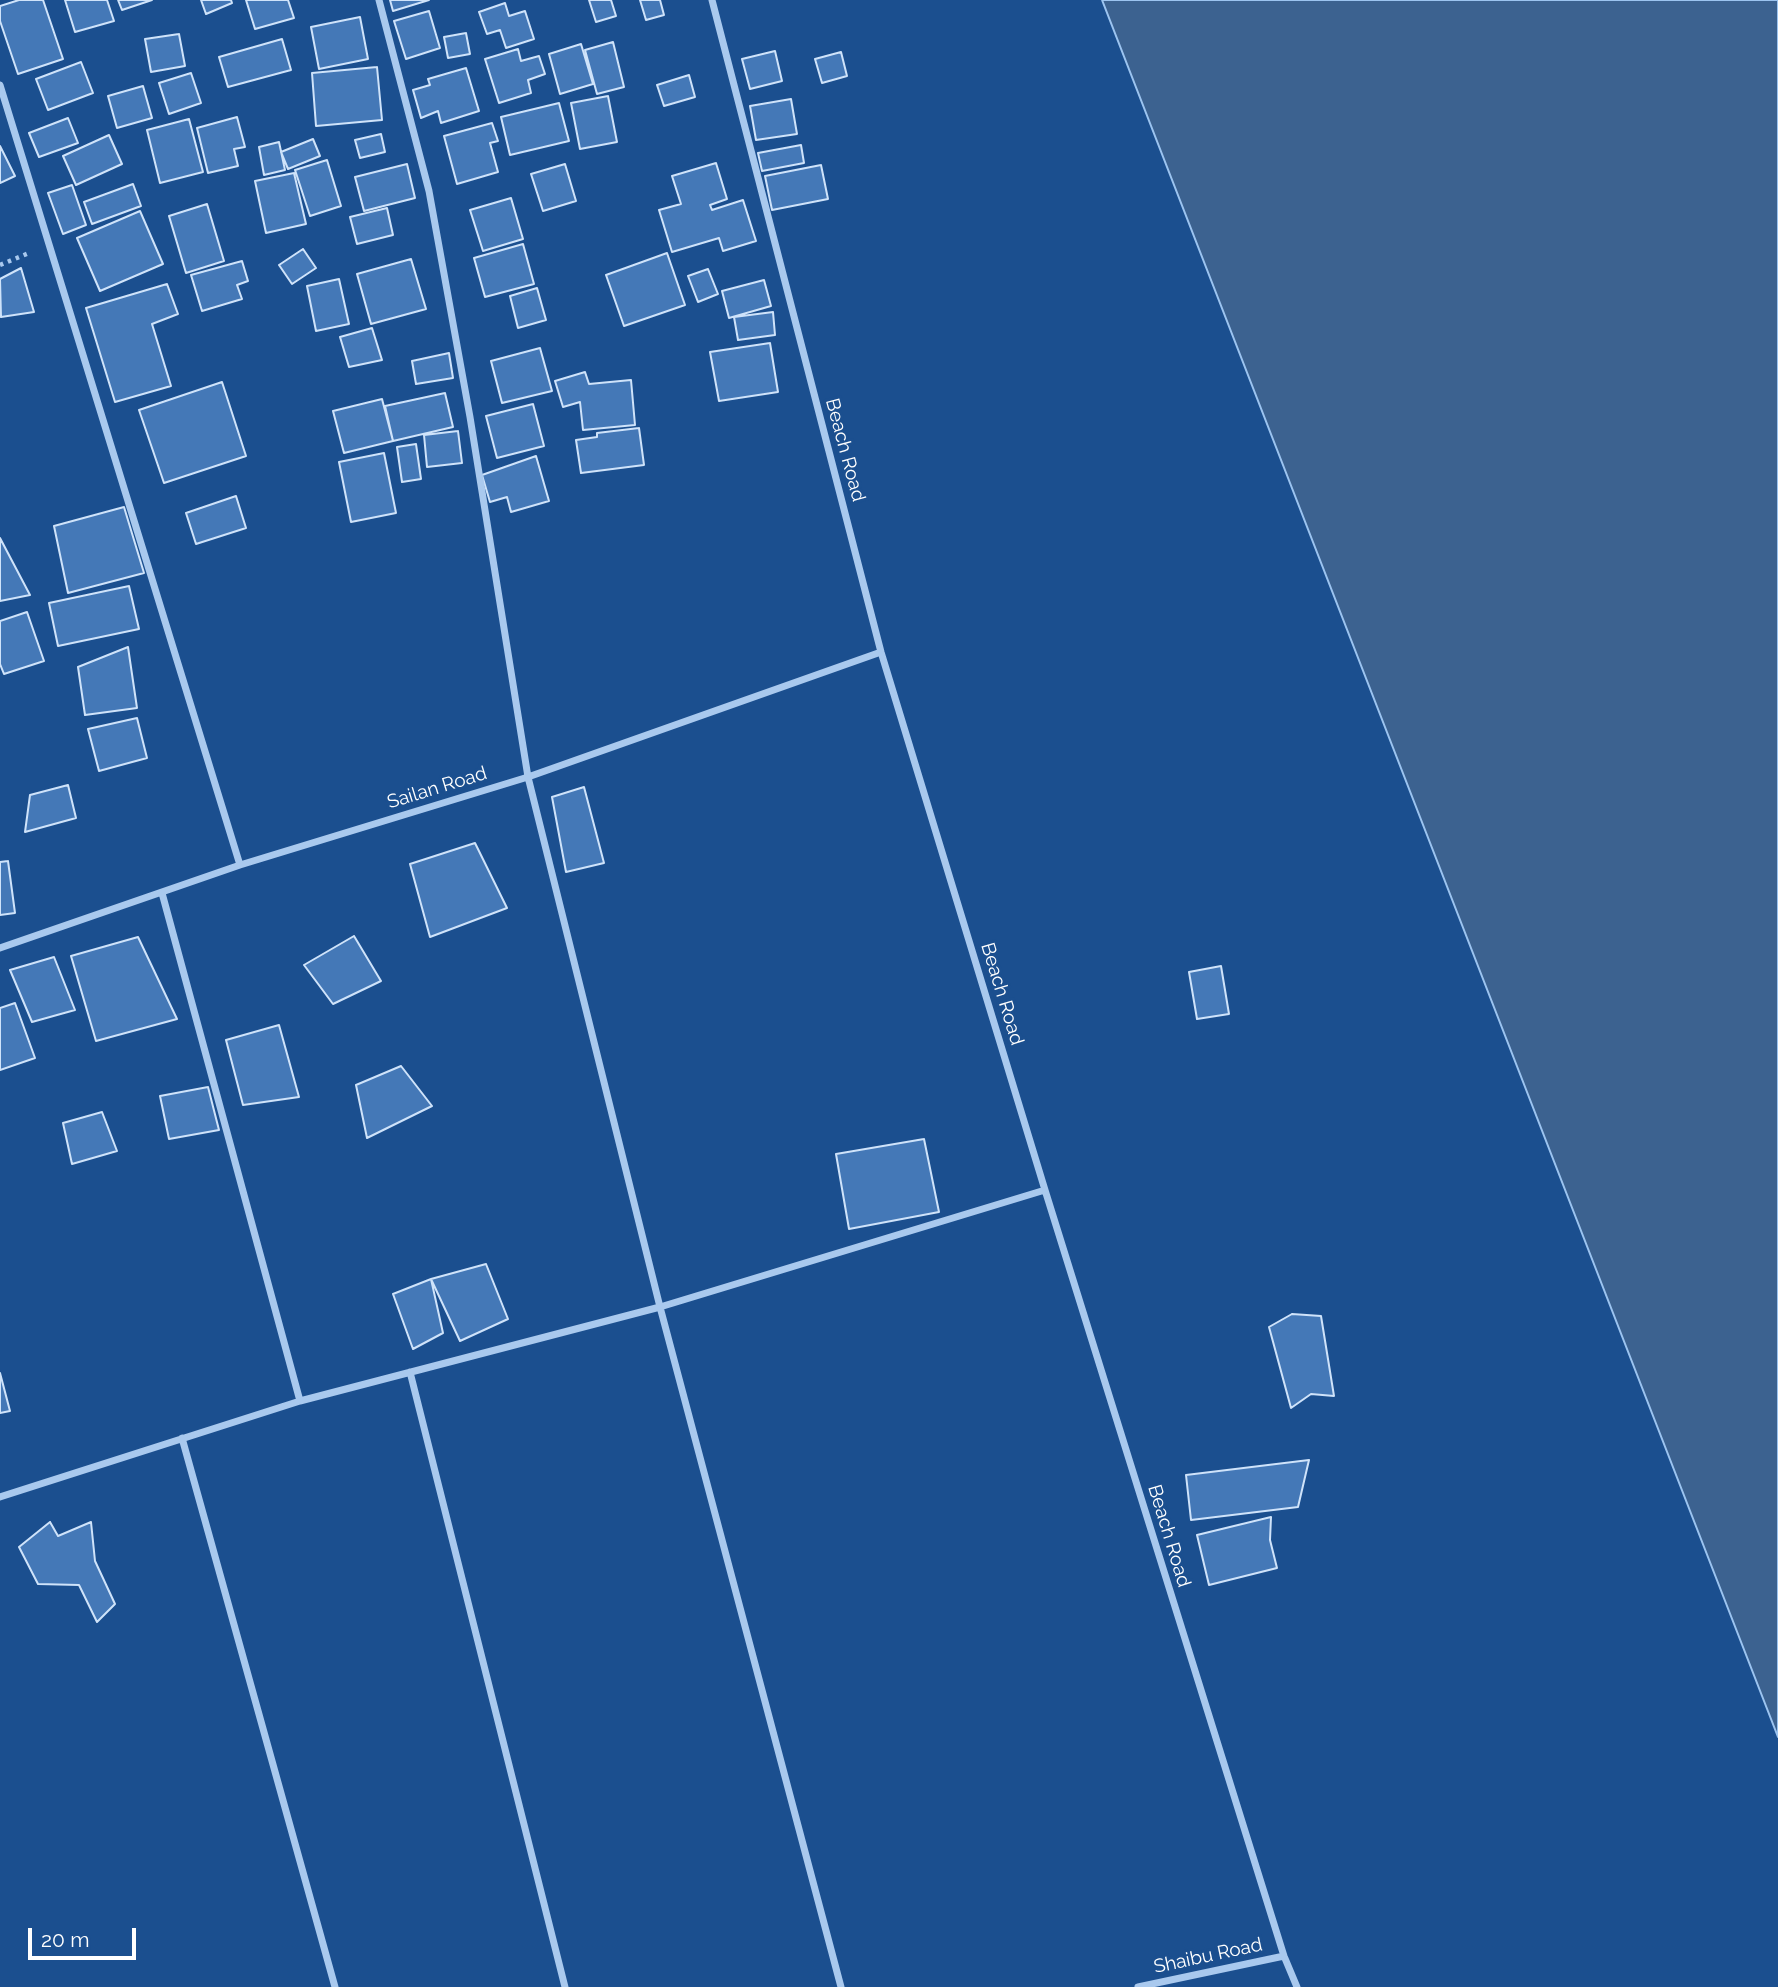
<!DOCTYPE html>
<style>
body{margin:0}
#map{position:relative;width:1778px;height:1987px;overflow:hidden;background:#1b4f8f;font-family:Raleway,sans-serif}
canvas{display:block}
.scale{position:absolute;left:28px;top:1928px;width:108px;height:32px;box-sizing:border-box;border:4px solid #fff;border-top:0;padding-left:9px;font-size:21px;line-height:24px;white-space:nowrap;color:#fff;-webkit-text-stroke:5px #1b4f8f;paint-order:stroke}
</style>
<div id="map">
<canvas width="1778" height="1987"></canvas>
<div class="scale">20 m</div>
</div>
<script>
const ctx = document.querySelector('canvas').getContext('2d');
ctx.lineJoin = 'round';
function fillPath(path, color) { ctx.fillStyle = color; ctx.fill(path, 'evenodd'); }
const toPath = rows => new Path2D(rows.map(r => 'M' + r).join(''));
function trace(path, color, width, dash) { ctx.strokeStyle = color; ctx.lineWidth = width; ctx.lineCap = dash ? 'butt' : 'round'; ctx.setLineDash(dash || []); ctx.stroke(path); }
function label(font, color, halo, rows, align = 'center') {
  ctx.font = font + ' Raleway,sans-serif'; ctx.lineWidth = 6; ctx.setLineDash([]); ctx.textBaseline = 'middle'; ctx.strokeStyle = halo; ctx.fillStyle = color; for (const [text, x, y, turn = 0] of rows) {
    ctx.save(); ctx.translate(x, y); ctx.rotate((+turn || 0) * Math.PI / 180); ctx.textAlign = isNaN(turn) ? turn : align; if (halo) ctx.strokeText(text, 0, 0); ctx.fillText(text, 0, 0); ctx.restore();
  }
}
const water = toPath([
 [1102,0,1778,0,1778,1737,1102,0]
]);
fillPath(water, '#3c6290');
trace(water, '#9cc4f0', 2);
const building = toPath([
 [19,0,43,0,63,59,18,74,0,21,0,6,19,0],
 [65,0,107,0,114,21,75,32,65,0],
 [118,0,152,0,122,10,118,0],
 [201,0,231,0,232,3,206,14,201,0],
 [246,0,288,0,294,18,255,29,246,0],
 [390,0,429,0,393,11,390,0],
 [589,0,611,0,616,16,596,22,589,0],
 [640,0,660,0,664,15,646,20,640,0],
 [505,3,509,16,525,11,534,39,506,48,500,30,487,34,479,12,505,3],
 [429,11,440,48,406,59,394,21,429,11],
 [360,17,368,59,319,69,311,27,360,17],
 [466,33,470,54,448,58,444,37,466,33],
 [179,34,185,66,151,72,145,39,179,34],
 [282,39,291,70,228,87,219,57,282,39],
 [613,42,624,87,597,94,585,50,613,42],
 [581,44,593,84,560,94,549,54,581,44],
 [518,49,521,61,539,56,545,74,528,80,531,93,499,103,485,59,518,49],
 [775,51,782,81,750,89,742,59,775,51],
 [841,52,847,76,822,83,815,59,841,52],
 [81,62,93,93,48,110,36,79,81,62],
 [377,67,382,120,316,126,312,73,377,67],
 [466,68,479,111,441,123,438,111,421,118,413,90,430,85,428,79,466,68],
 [191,73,201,103,169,114,159,83,191,73],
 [689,75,695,97,664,106,657,85,689,75],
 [143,86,152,118,117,128,108,96,143,86],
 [608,96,617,142,580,149,571,103,608,96],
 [791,99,797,134,756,140,750,106,791,99],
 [559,103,569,141,510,155,501,117,559,103],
 [237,117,245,147,234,149,238,166,208,173,197,128,237,117],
 [68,118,78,143,39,157,29,133,68,118],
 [189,119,203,172,160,183,147,130,189,119],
 [492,123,498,141,490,143,498,172,457,184,444,136,492,123],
 [381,134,385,152,360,158,355,140,381,134],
 [109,135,122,164,76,185,63,156,109,135],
 [313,139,320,156,288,169,281,152,313,139],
 [279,142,285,170,264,175,259,147,279,142],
 [801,145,804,163,762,171,758,153,801,145],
 [0,146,15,176,0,183,0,146],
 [327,160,341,206,310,216,295,170,327,160],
 [716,163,727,199,710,205,712,210,743,200,756,241,723,251,719,238,672,252,659,210,681,204,672,176,716,163],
 [407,164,415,198,364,211,355,177,407,164],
 [565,164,576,201,543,211,531,174,565,164],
 [821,165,828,199,772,210,765,176,821,165],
 [294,173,306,224,266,233,255,181,294,173],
 [133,184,141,206,92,224,84,202,133,184],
 [72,185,86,225,63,234,48,193,72,185],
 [511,198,523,239,483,251,470,210,511,198],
 [207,204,224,261,186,273,169,216,207,204],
 [387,208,393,235,357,244,350,217,387,208],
 [140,211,163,264,100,291,77,238,140,211],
 [523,244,534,284,485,297,474,258,523,244],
 [303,249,316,268,292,284,279,265,303,249],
 [667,253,685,305,624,326,606,275,667,253],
 [411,259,426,309,371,324,357,274,411,259],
 [242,261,248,281,237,285,242,299,202,311,191,275,242,261],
 [21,268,34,312,1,317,0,279,21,268],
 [708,269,718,294,698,302,688,276,708,269],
 [339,279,349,324,316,331,307,286,339,279],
 [764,280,771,306,729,318,722,291,764,280],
 [167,284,178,314,152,324,171,386,115,402,86,308,167,284],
 [537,288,546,320,518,328,510,296,537,288],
 [773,312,775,335,738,340,734,317,773,312],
 [372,328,382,360,349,367,340,337,372,328],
 [770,343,778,392,719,401,710,352,770,343],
 [540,348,552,391,502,403,491,361,540,348],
 [449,353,453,378,416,384,412,361,449,353],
 [585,372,589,384,631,380,635,425,583,430,580,402,563,407,555,381,585,372],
 [222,382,246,456,164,483,139,410,222,382],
 [445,393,453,427,393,441,385,406,445,393],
 [382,399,393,441,344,453,333,411,382,399],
 [533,404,544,446,497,458,486,416,533,404],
 [639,428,644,465,581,473,576,440,597,437,597,433,639,428],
 [458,431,462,463,427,467,424,435,458,431],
 [416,444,421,479,402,482,397,447,416,444],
 [384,453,396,513,351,522,339,462,384,453],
 [536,456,549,501,511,512,507,497,490,502,482,475,536,456],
 [236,496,246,528,196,544,186,513,236,496],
 [124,507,144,573,68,593,54,526,124,507],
 [0,538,30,595,0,601,0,538],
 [129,586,139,629,58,646,49,603,129,586],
 [27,612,44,661,4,674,0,664,0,621,27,612],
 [128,647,137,708,85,715,78,667,128,647],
 [137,718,147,758,99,771,88,729,137,718],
 [68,785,76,818,25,832,30,795,68,785],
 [584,787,604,863,566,872,552,797,584,787],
 [475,843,507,908,430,937,410,864,475,843],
 [8,861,15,913,0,915,0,862,8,861],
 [354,936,381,981,333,1004,304,965,354,936],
 [138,937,177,1019,96,1041,71,956,138,937],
 [54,957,75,1010,32,1022,10,970,54,957],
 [1221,966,1229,1014,1197,1019,1189,972,1221,966],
 [15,1003,35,1058,0,1070,0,1008,15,1003],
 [279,1025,299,1097,243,1105,226,1040,279,1025],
 [401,1066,432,1106,367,1138,356,1085,401,1066],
 [208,1087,219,1130,169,1139,160,1096,208,1087],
 [102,1112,117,1151,72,1164,63,1123,102,1112],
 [924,1139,939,1212,849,1229,836,1154,924,1139],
 [486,1264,508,1319,460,1341,431,1279,486,1264],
 [431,1279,443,1333,413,1349,393,1294,431,1279],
 [1292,1314,1321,1316,1334,1396,1311,1394,1291,1408,1269,1327,1292,1314],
 [0,1373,10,1411,0,1413,0,1373],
 [1309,1460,1298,1507,1191,1520,1186,1475,1309,1460],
 [1271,1517,1270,1540,1277,1568,1209,1585,1197,1535,1271,1517],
 [50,1522,58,1536,91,1522,95,1561,115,1604,97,1622,79,1585,38,1584,19,1547,50,1522]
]);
fillPath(building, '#4478b7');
trace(building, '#cfe3fa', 2);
trace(toPath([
 [0,265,29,253]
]), '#a9c9ee', 4.5, [3.5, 5]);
trace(toPath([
 [379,0,429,191,470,417,528,777,660,1307,841,1987],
 [712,0,881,652,1045,1190,1284,1956,1297,1987],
 [0,85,240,865],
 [162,893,300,1401],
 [0,948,240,865,528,777,881,652],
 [410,1372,565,1987],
 [182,1438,335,1987],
 [0,1497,300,1401,660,1307,1045,1190],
 [1138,1987,1284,1956]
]), '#a9c9ee', 7);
label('19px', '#fff', '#1b4f8f', [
 ["Beach Road",845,450,75],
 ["Sailan Road",437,788,-17],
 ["Beach Road",1002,994,73],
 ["Beach Road",1169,1536,73],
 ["Shaibu Road",1208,1956,-12]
]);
</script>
